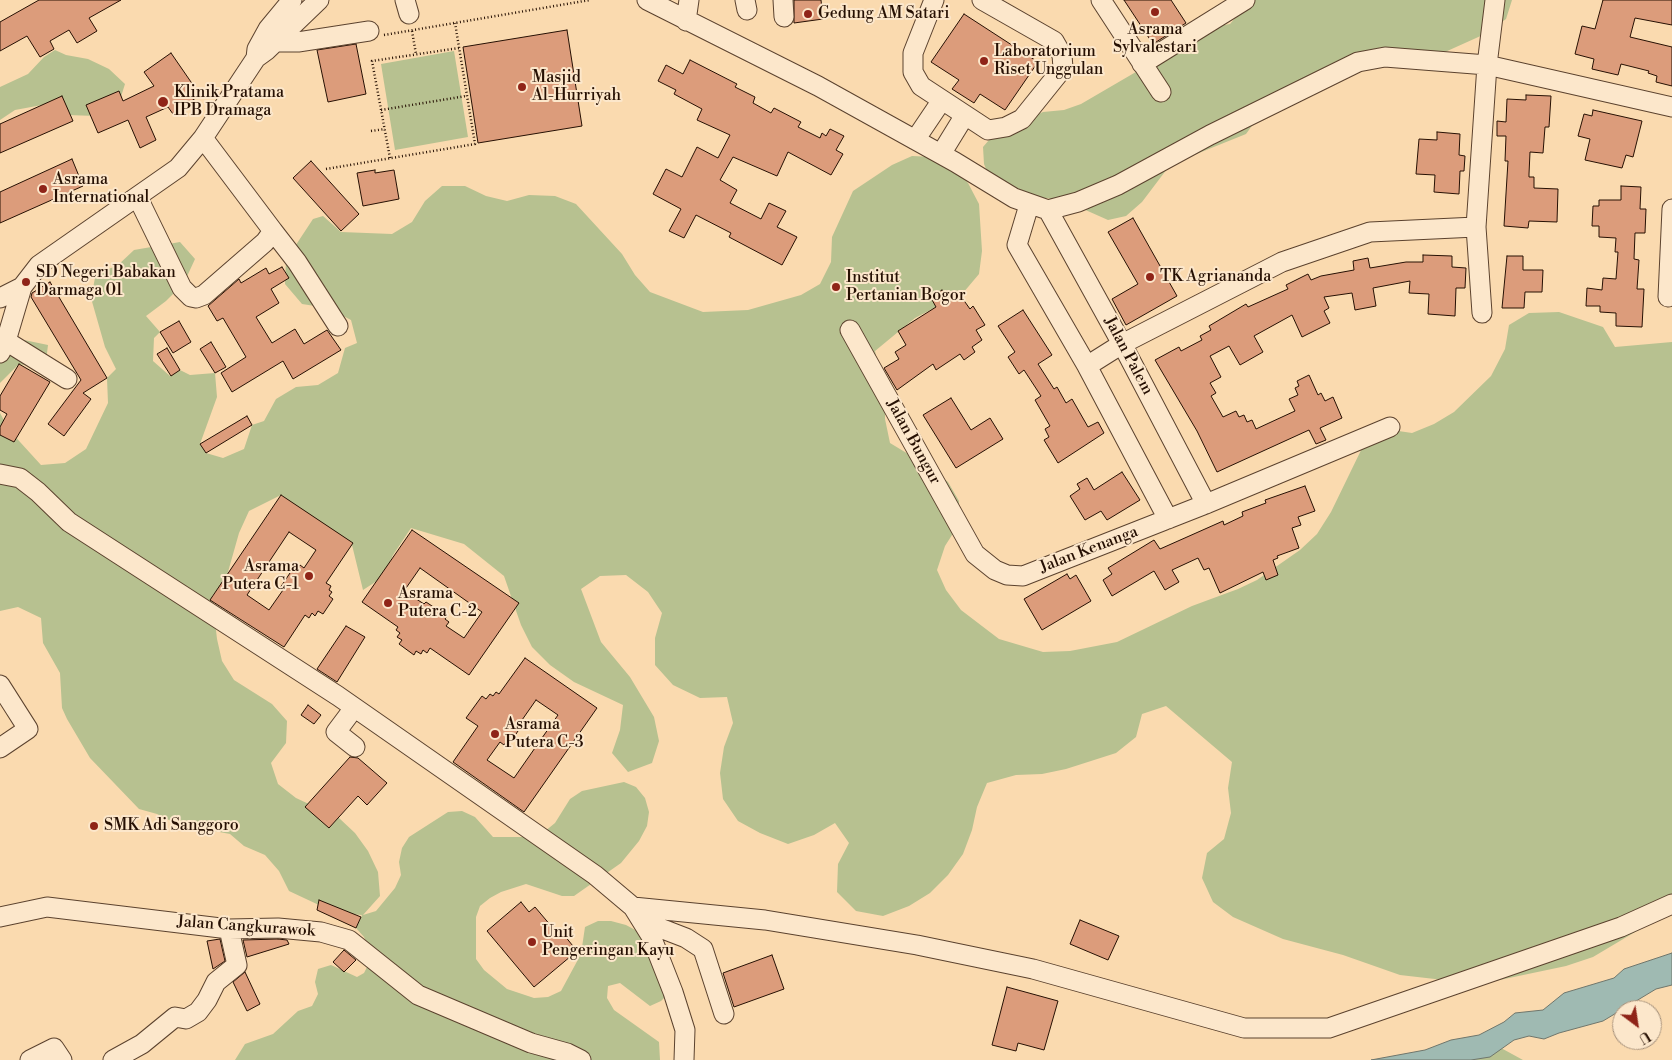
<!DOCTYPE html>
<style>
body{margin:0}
#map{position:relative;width:1672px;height:1060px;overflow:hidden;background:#fadaaf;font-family:"Libre Bodoni",serif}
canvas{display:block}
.north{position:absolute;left:1612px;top:1000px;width:50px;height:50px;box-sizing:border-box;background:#fce7cb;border:1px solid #a6917b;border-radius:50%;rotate:149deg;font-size:14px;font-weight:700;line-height:20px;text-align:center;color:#261003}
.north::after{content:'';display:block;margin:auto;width:18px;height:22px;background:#8f2418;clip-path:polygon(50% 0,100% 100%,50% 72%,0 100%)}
</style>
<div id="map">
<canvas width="1672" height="1060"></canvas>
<div class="north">U</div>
</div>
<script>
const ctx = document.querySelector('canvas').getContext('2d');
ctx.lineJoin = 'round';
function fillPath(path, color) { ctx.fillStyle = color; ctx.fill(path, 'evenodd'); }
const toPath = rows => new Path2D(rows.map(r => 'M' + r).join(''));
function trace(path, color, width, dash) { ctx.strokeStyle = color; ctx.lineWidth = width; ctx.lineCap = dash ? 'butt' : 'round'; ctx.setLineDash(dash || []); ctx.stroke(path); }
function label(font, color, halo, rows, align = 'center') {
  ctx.font = font + ' "Libre Bodoni",serif'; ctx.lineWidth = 4; ctx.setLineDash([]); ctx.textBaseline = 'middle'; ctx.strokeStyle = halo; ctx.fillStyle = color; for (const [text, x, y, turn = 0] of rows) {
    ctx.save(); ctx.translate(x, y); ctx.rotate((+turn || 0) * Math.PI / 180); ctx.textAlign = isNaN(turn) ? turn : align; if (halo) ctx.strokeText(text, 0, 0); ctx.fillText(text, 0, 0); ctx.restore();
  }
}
fillPath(toPath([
 [1250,0,1512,0,1506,19,1485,34,1445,52,1423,53,1383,47,1365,51,1307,77,1291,86,1259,116,1246,134,1184,159,1167,169,1142,202,1126,216,1108,220,1072,204,1047,198,1027,199,991,181,984,164,983,147,995,133,1043,112,1064,110,1081,104,1213,27,1230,24],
 [55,50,66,55,88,59,109,69,125,84,118,106,96,116,67,115,42,105,15,110,0,120,0,87,28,74,44,57],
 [454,51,468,137,395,150,381,64],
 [912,156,934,157,954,166,968,183,979,204,982,251,979,274,963,293,915,318,875,351,885,396,885,419,890,443,928,466,948,482,959,501,959,524,945,546,937,570,946,590,961,610,999,639,1043,652,1070,651,1117,642,1192,606,1238,589,1257,580,1300,550,1317,534,1331,512,1366,440,1385,429,1412,433,1434,424,1454,412,1491,376,1505,349,1509,325,1529,313,1559,312,1603,327,1615,347,1672,342,1672,910,1593,957,1566,966,1490,982,1461,982,1400,975,1343,955,1283,939,1233,917,1213,902,1202,878,1207,853,1224,839,1231,813,1228,788,1232,762,1166,706,1142,714,1136,737,1116,753,1066,769,1042,774,1016,775,987,783,977,807,972,830,963,854,948,875,930,893,909,906,883,916,856,911,837,892,838,864,849,843,835,823,814,835,788,844,760,833,738,821,723,799,720,773,724,747,733,723,727,697,700,698,673,685,655,665,655,638,662,613,648,592,626,575,600,576,581,589,601,642,630,677,654,717,659,741,652,763,628,772,612,753,620,730,623,705,574,682,550,665,532,647,521,625,504,576,464,544,411,528,393,555,383,577,363,590,352,545,281,495,249,511,239,533,226,579,212,596,217,639,222,661,234,680,272,704,287,721,286,743,271,763,278,784,296,798,339,818,355,833,368,851,378,872,380,896,363,915,376,911,395,888,401,875,399,862,402,848,409,837,448,812,462,811,475,817,493,837,531,837,544,832,555,823,570,799,582,791,624,782,636,787,645,798,649,812,647,826,639,841,621,863,574,896,562,896,526,884,501,892,490,898,480,906,476,917,476,959,484,970,507,989,534,998,548,997,561,991,581,954,585,927,598,921,611,921,626,925,639,932,670,992,661,1001,650,1006,620,983,608,986,607,998,614,1010,659,1042,660,1060,235,1060,245,1044,273,1034,298,1011,312,1006,318,994,315,982,318,969,331,965,357,977,364,973,370,961,369,949,364,937,356,928,362,915,336,913,289,891,279,871,265,855,244,846,230,834,177,824,157,814,139,809,90,758,67,719,62,708,60,673,43,643,41,618,18,607,0,611,0,413,10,431,41,465,65,463,86,449,108,403,107,378,116,369,105,347,91,298,96,273,117,266,134,250,180,242,195,259,184,283,166,301,146,316,160,332,154,338,153,361,170,376,180,370,190,375,215,373,217,397,200,444,206,453,223,458,244,449,252,425,264,421,276,399,296,387,318,385,338,373,345,348,357,343,351,320,328,308,302,304,285,284,286,260,313,219,323,216,341,232,392,234,412,222,425,201,442,186,465,186,486,196,507,201,529,195,555,196,576,204,622,254,635,275,650,292,703,312,748,310,801,295,820,284,831,262,832,237,853,191,892,165],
 [24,340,48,345,45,369,19,364,0,383,0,348],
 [1501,1048,1523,1060,1428,1060]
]), '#b7c190');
const water = toPath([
 [1672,953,1672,985,1656,989,1603,1021,1559,1033,1544,1039,1529,1036,1514,1040,1490,1057,1471,1060,1371,1060,1425,1050,1451,1040,1479,1035,1504,1022,1515,1013,1543,1010,1564,993,1614,978,1624,969,1672,953]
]);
fillPath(water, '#9fbab2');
trace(water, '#6f766c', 1);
const building = toPath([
 [39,0,121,0,89,18,97,31,77,43,69,30,50,41,54,49,40,57,27,36,0,51,0,22,39,0],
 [794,0,821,0,823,19,794,23,794,0],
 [1124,0,1171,0,1186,23,1153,44,1124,0],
 [1603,0,1672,0,1672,25,1635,18,1630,37,1672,47,1672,86,1656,82,1657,76,1648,73,1649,71,1621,64,1618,75,1592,69,1594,59,1575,54,1582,26,1595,29,1603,0],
 [964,14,1038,62,1005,110,980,94,974,103,952,89,959,80,931,62,964,14],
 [567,30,582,126,478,143,463,47,567,30],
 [356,44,366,94,328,102,317,50,356,44],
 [171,53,200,95,173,114,168,107,146,117,156,140,140,148,128,120,98,133,86,105,119,91,123,101,154,86,144,72,171,53],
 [690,60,737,84,735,87,755,97,753,103,771,113,774,108,801,122,798,127,820,138,822,133,826,136,830,129,844,136,836,150,843,154,831,175,788,152,777,176,733,157,720,180,737,190,730,203,761,219,769,203,786,211,777,227,797,237,782,265,729,237,731,233,696,215,684,238,669,231,681,209,653,194,666,169,682,177,697,147,718,158,730,135,697,120,702,109,674,94,676,90,658,81,666,65,683,74,690,60],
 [1526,95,1551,96,1549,127,1545,127,1543,153,1530,152,1529,174,1529,177,1534,177,1534,188,1558,189,1557,222,1529,221,1528,228,1504,226,1508,161,1505,161,1506,136,1497,136,1497,121,1506,122,1507,99,1526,100,1526,95],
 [62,96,73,121,0,153,0,124,62,96],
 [1593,110,1642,121,1633,157,1626,155,1622,168,1585,160,1590,139,1578,136,1584,114,1592,116,1593,110],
 [1437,132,1460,134,1459,155,1465,156,1464,171,1460,171,1459,194,1434,192,1435,175,1416,174,1419,139,1437,140,1437,132],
 [72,159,83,186,0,223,0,192,72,159],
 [311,161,359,214,341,231,293,178,311,161],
 [375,170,375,173,394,170,399,199,363,206,357,173,375,170],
 [1621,186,1641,187,1640,209,1646,209,1645,233,1635,233,1634,259,1639,260,1637,289,1644,289,1642,327,1616,326,1616,313,1600,312,1600,306,1586,306,1587,288,1602,290,1603,278,1616,279,1618,252,1615,252,1616,238,1599,237,1599,226,1592,226,1593,206,1599,206,1599,200,1621,200,1621,186],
 [1133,218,1177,296,1126,325,1112,299,1138,284,1108,232,1133,218],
 [1423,255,1452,256,1452,267,1466,268,1465,288,1456,288,1455,316,1428,314,1429,294,1409,293,1410,281,1373,288,1376,306,1355,310,1352,293,1324,297,1329,308,1324,311,1330,323,1302,337,1292,315,1254,336,1263,352,1240,365,1229,346,1210,356,1221,377,1210,383,1216,393,1211,396,1223,417,1236,411,1239,417,1244,415,1247,422,1252,420,1256,429,1295,411,1289,399,1298,395,1295,388,1299,386,1297,381,1309,375,1318,395,1321,393,1325,401,1333,397,1342,418,1320,428,1326,440,1316,444,1309,430,1217,472,1197,431,1155,360,1179,347,1181,351,1202,340,1200,336,1211,330,1209,326,1246,304,1248,307,1288,289,1286,285,1308,274,1311,280,1321,276,1354,270,1353,261,1368,258,1370,268,1406,262,1423,262,1423,255],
 [1507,256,1523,256,1523,270,1543,270,1542,292,1525,292,1524,308,1502,308,1507,256],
 [282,267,289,278,271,289,279,303,256,317,272,343,295,329,304,344,327,330,341,350,293,379,283,361,232,392,221,373,246,357,223,318,217,321,208,306,239,279,241,283,266,268,269,274,282,267],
 [50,282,107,378,83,393,91,399,64,436,48,424,81,380,31,297,32,293,50,282],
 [942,290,949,302,960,295,970,309,973,306,985,325,976,330,982,340,972,347,975,352,964,360,960,354,936,370,933,364,897,390,884,368,899,359,895,352,906,345,898,331,936,307,931,298,942,290],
 [1023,310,1052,355,1038,364,1054,389,1057,387,1066,403,1072,399,1088,427,1098,422,1104,433,1058,463,1044,440,1049,437,1045,429,1050,426,1035,400,1041,396,1024,370,1019,374,1008,357,1015,352,998,326,1023,310],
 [179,321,191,342,173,353,160,332,179,321],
 [211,342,226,367,215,373,200,349,211,342],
 [167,348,180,370,171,376,157,354,167,348],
 [19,364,50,382,14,442,0,435,0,427,7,414,0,410,0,396,19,364],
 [951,398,971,430,990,418,1003,439,956,468,923,415,951,398],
 [247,416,252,425,206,453,200,444,247,416],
 [1122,472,1140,500,1107,520,1101,511,1085,520,1070,496,1080,489,1077,484,1087,478,1094,490,1122,472],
 [1305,486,1315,511,1298,517,1301,525,1292,528,1299,548,1277,556,1278,558,1273,560,1278,575,1266,580,1263,572,1220,593,1209,568,1204,570,1198,558,1172,570,1179,582,1165,590,1154,571,1112,596,1103,580,1112,574,1108,568,1154,540,1160,549,1223,521,1224,525,1243,516,1242,512,1266,503,1265,500,1305,486],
 [281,495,353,543,326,583,331,586,329,590,332,592,329,596,333,599,323,614,318,611,315,616,312,613,309,618,305,615,284,647,210,600,281,495],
 [289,532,316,550,304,568,300,565,297,569,294,567,280,588,283,590,269,610,247,595,289,532],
 [412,530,519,603,469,675,430,648,427,653,423,650,421,654,416,651,414,655,399,644,402,640,397,637,400,633,396,630,398,627,362,602,412,530],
 [420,568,482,612,464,638,446,626,449,622,445,619,447,616,426,602,424,604,404,591,420,568],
 [1067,574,1070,579,1076,575,1091,601,1042,630,1024,599,1067,574],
 [346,626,365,637,337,682,317,669,346,626],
 [525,658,597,708,524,812,453,762,478,726,466,718,482,696,486,699,490,694,493,696,496,692,499,694,525,658],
 [536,700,558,715,514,778,487,760,500,742,504,745,507,741,510,743,524,722,522,720,536,700],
 [308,705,321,715,314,724,301,715,308,705],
 [350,757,358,758,387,783,367,805,358,796,329,828,305,807,350,757],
 [319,900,361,917,356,928,317,910,319,900],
 [521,902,529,912,535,907,557,933,560,930,577,951,534,987,487,931,521,902],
 [1080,920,1119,936,1108,960,1070,944,1080,920],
 [220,939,225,961,213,969,207,941,220,939],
 [278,939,287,940,289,944,247,957,243,940,278,939],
 [344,950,356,960,344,972,333,962,344,950],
 [772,955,784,989,734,1007,723,973,772,955],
 [245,972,260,1004,247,1011,233,982,245,972],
 [1007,987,1058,1001,1044,1050,1018,1043,1016,1051,992,1045,1007,987]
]);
fillPath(building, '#dc9c7b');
trace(building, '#261003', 1);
const minor = toPath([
 [405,0,409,14],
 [647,0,818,86,955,162,1014,198,1048,210,1078,202,1118,185,1210,135,1358,62,1385,57,1487,65,1672,107],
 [745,0,747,10],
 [783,0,784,17],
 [934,0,913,53,913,72,921,86,988,130,1006,127,1022,119,1063,68,1062,55,1054,41,982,0],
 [1101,0,1161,92],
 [686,21,689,0],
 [276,42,298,42,369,31],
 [256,58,257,49,268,29,292,0],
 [1142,64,1245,0],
 [915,140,942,100],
 [941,154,965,115],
 [138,198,182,288,191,297,196,298,204,295,265,242,273,231,203,138],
 [1029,205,1017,245,1087,366,1168,519],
 [1048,210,1122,344,1206,504],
 [1476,227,1482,313],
 [273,231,297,262,338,326],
 [1668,297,1672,209],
 [0,298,22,287],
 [850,330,975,554,995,570,1007,575,1023,576,1206,504,1390,427],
 [6,341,67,379],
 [0,353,6,341,22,287,39,265,178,168,203,138,256,58,267,50,319,0],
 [1087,366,1122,344,1282,262,1370,232,1476,227,1487,65,1495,0],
 [0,474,20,478,38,492,69,522,338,696,595,875,633,907,651,936,673,992,685,1030,684,1060],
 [0,685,28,729,0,748],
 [354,708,336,732,355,747],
 [633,907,765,920,917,945,1033,969,1244,1028,1329,1028,1621,927,1672,904],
 [0,917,47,907,229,929,278,928,321,932,349,940,418,995,531,1043,567,1053,581,1060],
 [642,921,686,938,703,949,724,1014],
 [30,1060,54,1048,62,1060],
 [113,1060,142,1044,175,1017,186,1019,198,1012,207,1000,216,982,237,965,229,929]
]);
trace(minor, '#5b422e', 21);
trace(toPath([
 [412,31,416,54],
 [384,35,590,0],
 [381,110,466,96],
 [371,131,385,129],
 [390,158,372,61,459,48],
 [326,169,475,144,455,23]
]), '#261003', 2.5, [1, 2.5]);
trace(minor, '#fce7cb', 19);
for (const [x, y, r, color] of [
 [1155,12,5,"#8f2418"],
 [808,14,5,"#8f2418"],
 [984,61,5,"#8f2418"],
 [522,87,5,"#8f2418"],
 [163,102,6,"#8f2418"],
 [43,189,5,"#8f2418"],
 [1150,277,5,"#8f2418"],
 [26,282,5,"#8f2418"],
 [836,287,5,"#8f2418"],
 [309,576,5,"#8f2418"],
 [388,603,5,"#8f2418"],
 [495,734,5,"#8f2418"],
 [94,826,5,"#8f2418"],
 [532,942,5,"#8f2418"]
]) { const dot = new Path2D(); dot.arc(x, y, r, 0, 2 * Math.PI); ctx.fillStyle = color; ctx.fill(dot); trace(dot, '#fce7cb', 2); }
label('16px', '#261003', '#fce7cb', [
 ["Gedung AM Satari",818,14],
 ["Asrama",1155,30,"center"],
 ["Sylvalestari",1155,48,"center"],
 ["Laboratorium",994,52],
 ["Riset Unggulan",994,70],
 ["Masjid",532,78],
 ["Al-Hurriyah",532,96],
 ["Klinik Pratama",174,93],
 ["IPB Dramaga",174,111],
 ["Asrama",53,180],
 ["International",53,198],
 ["SD Negeri Babakan",36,273],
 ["Darmaga 01",36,291],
 ["TK Agriananda",1160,277],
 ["Institut",846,278],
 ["Pertanian Bogor",846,296],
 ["Asrama",299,567,"right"],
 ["Putera C-1",299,585,"right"],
 ["Asrama",398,594],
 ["Putera C-2",398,612],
 ["Asrama",505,725],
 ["Putera C-3",505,743],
 ["SMK Adi Sanggoro",104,826],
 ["Unit",542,933],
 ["Pengeringan Kayu",542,951]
], 'left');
label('16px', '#261003', '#fce7cb', [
 ["Jalan Palem",1128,356,62],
 ["Jalan Bungur",913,442,61],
 ["Jalan Kenanga",1089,550,-21],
 ["Jalan Cangkurawok",246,927,4]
]);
</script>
